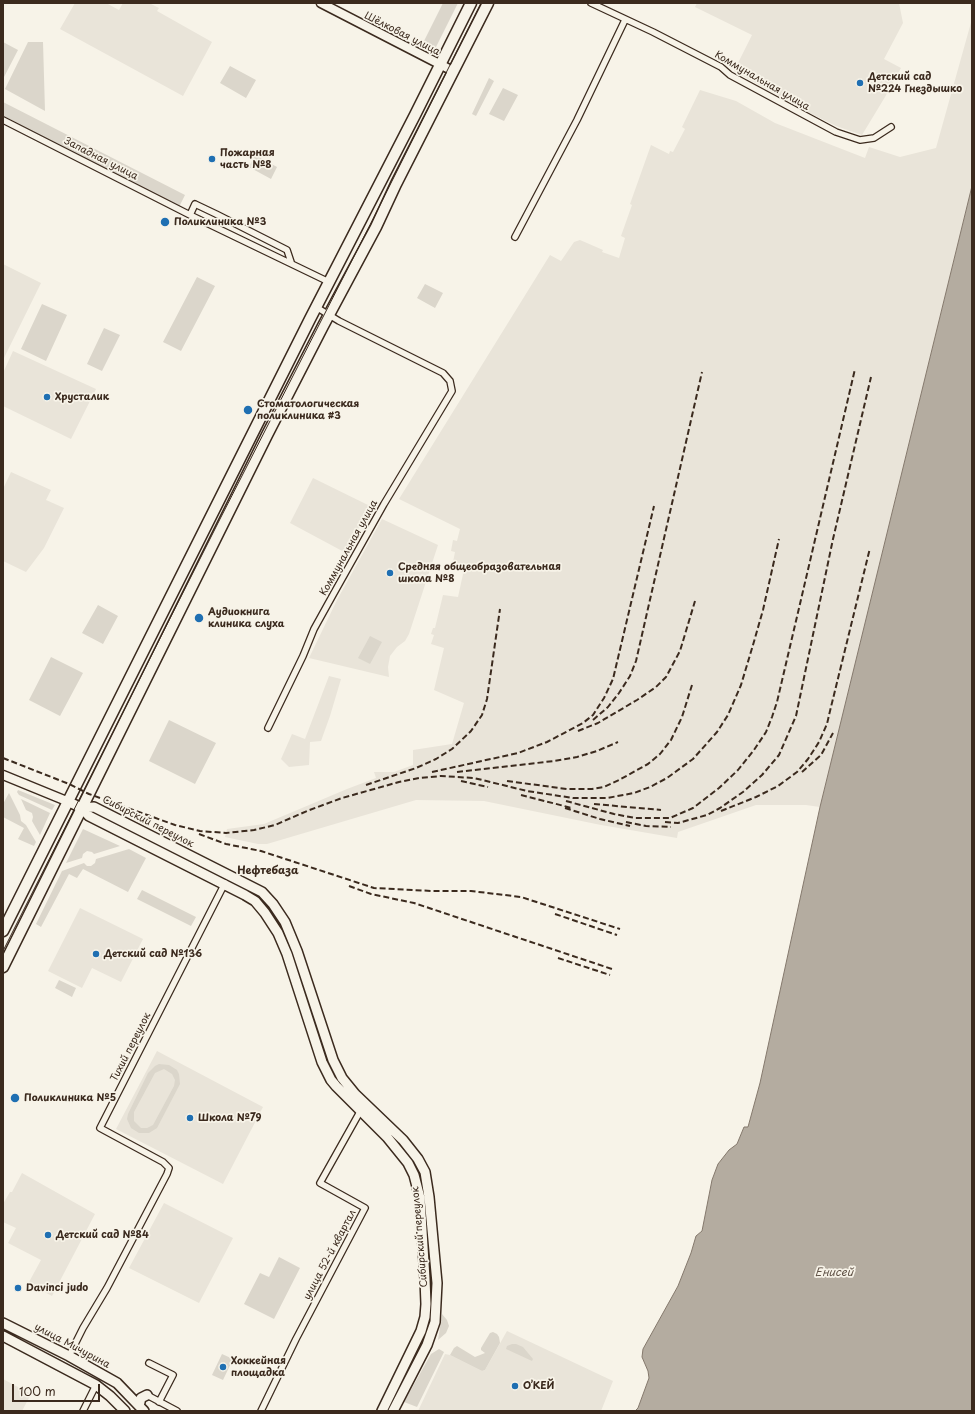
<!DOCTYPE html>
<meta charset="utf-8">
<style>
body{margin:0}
#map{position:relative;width:975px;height:1414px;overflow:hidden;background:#f7f3e8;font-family:"Playpen Sans",sans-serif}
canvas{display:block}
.frame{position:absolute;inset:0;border:4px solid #3b2a1e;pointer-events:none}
.scale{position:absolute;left:12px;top:1384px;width:88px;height:18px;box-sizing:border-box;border:2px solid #3b2a1e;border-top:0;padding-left:5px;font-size:12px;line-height:14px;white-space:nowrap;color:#3b2a1e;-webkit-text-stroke:3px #f7f3e8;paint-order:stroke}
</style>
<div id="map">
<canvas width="975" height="1414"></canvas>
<div class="frame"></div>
<div class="scale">100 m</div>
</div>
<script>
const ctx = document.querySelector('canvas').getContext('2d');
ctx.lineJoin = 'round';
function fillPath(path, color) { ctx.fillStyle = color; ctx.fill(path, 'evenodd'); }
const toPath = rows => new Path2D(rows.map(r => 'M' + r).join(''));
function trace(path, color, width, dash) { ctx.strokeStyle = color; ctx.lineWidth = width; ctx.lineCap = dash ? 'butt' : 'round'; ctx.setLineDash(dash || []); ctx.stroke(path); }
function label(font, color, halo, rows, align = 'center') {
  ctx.font = font + ' "Playpen Sans",sans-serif'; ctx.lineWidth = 3.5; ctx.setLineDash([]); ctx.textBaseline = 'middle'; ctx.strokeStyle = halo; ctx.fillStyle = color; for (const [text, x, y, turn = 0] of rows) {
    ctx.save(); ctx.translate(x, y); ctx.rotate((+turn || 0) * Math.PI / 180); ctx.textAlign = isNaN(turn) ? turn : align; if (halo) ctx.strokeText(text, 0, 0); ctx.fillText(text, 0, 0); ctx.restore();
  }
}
fillPath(toPath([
 [75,3,106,3,119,10,123,3,149,3,159,8,157,11,212,42,183,96,60,29],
 [697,3,899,3,903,23,884,59,901,68,885,97,862,135,836,126,810,113,734,71,752,35,695,7],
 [972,19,972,186,820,807,806,805,756,805,678,832,677,838,601,825,484,801,416,800,267,844,258,844,225,837,227,829,264,824,347,789,376,778,374,772,394,772,413,765,413,750,452,744,464,703,434,690,444,648,431,644,434,635,431,634,433,628,435,628,443,595,458,597,465,565,453,562,455,552,451,551,453,540,457,541,460,529,399,499,550,255,561,261,574,242,580,240,603,250,602,252,619,258,625,238,621,236,632,205,630,204,651,145,669,154,670,151,673,152,685,129,682,127,700,90,736,101,775,123,865,158,869,147,900,157,936,148],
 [3,264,41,283,3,360],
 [13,351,96,389,71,439,3,406,3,373],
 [11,472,51,490,46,500,64,508,44,548,26,572,3,561,3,489],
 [313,478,370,506,346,553,290,523],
 [382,519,438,545,409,634,405,641,397,647,390,656,388,667,389,677,309,658,337,600],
 [329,676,341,679,330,716,321,741,310,742,309,765,289,767,281,759,292,734,305,739],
 [80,908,143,939,121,982,92,968,82,988,48,971],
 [157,1051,263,1107,223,1184,116,1129],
 [22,1173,95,1214,52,1296,31,1285,29,1282,41,1260,8,1243,16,1228,3,1222,3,1204,10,1192,12,1192],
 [164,1203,233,1238,199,1303,129,1268],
 [507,1331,613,1381,601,1411,418,1411,445,1354,450,1355,482,1371,485,1370],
 [3,1379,31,1394,22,1411,3,1411]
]), '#e9e4d9');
fillPath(toPath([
 [443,3,458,3,435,49,423,43],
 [3,42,18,50,3,79],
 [28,42,43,42,45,111,5,89],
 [230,66,256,80,246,98,220,83],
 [489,78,494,81,476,116,472,114],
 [503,88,518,95,504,121,489,114],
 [3,102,185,195,179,207,3,116],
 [255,155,277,167,271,179,249,167],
 [197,277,215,286,181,351,163,342],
 [425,284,443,293,435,308,417,298],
 [42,304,67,315,46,361,21,349],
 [104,328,120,335,102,371,87,364],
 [98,605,118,616,103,644,82,633],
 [370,636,382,642,370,664,358,658],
 [51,657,83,673,60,716,29,700],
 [169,720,216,743,195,784,149,761],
 [18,790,55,805,52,810,19,795,17,792],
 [9,793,20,815,21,821,26,825,36,842,34,846,18,839,24,828,3,817,3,804],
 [21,799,50,813,40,835,32,821,33,817,32,813,26,810],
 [83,829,120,846,94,854,92,852,87,851,83,854,82,858,66,863],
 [129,849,146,858,128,892,83,869,77,878,69,874,41,927,36,924,62,871,84,863,87,866,91,866,95,863,96,859],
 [142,890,196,917,191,926,137,899],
 [59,980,76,988,72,997,55,988],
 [159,1064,169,1065,177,1070,179,1074,180,1084,157,1128,149,1133,139,1133,131,1128,127,1119,128,1114,148,1073,155,1066],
 [164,1069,172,1074,175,1080,174,1086,153,1125,147,1128,141,1128,134,1121,134,1112,155,1073],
 [279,1257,300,1268,274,1319,244,1304,260,1273,269,1277],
 [442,1314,447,1320,449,1326,446,1333,438,1340],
 [493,1332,497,1334,499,1337,500,1343,485,1370,482,1371,450,1355,454,1348,457,1346,475,1357,485,1353,481,1350,481,1348,490,1333],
 [512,1344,516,1344,523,1347,533,1359,532,1361,506,1349,507,1346],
 [439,1349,444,1352,417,1407,404,1402,431,1354],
 [222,1354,233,1359,223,1380,212,1375]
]), '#dbd6cb');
const water = toPath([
 [972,186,972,1411,635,1411,638,1408,649,1378,648,1371,642,1357,643,1349,678,1286,691,1253,696,1236,702,1231,712,1180,718,1164,729,1150,737,1144,744,1127,748,1127,760,1083,820,807,972,186]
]);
fillPath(water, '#b4aca0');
trace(water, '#84786c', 1);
const street = toPath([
 [591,3,653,32,721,67,730,75,836,132,860,140,874,138,891,127],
 [3,120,190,215,329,282],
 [190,215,195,204,216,214,287,250,291,262],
 [515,237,577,120,625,20],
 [268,728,303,656,314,629,334,593,384,504,452,391,450,381,443,373,339,321,316,307],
 [69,1356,83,1328,107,1288,167,1174,169,1168,163,1162,100,1128,225,883],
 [149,1363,173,1375,159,1402],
 [147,1395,177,1411],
 [83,1411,96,1385],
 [261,1411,296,1339,365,1208,320,1183,361,1110]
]);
const secondary = toPath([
 [321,3,453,71],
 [3,775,69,802]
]);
const primary = toPath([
 [69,802,82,808,89,816,245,895,255,901,265,913,278,933,287,954,322,1062,331,1080,336,1086,387,1137,408,1163,414,1175,420,1198,425,1279,426,1304,425,1317,421,1331,382,1411],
 [82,808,94,807,262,892,273,904,285,922,297,951,333,1060,342,1078,355,1094,403,1140,418,1159,425,1172,429,1197,437,1283,435,1322,427,1345,393,1411],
 [3,1323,69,1356,117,1383,144,1411],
 [3,1336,96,1385,110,1396,125,1411],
 [139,1406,141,1398,147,1395]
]);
const highway = toPath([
 [3,931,310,319,415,115,471,3],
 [3,967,267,435,323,326,376,227,396,184,488,3]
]);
trace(street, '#3b2a1e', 8);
trace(secondary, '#3b2a1e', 11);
trace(primary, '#3b2a1e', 12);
trace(highway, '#3b2a1e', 13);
trace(street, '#f7f3e8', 5.5);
trace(secondary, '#f7f3e8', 8);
trace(primary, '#f7f3e8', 9);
trace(highway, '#f7f3e8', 10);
trace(toPath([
 [3,951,220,519,373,219,481,3]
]), '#3b2a1e', 1);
trace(toPath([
 [593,720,608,707,619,693,630,676,636,661,702,372],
 [578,731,598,723,637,700,656,687,666,677,680,651,695,601],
 [3,758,69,784,89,794,175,825,200,831,226,833,254,830,275,825,307,811,342,798,399,782,419,778,441,776,474,778,527,791,573,798,607,798,634,793,650,787,667,778,693,759,717,732,728,715,741,685,753,645,763,610,779,539],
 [432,772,518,753,547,742,583,723,593,715,604,698,613,679,654,506],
 [457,772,554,761,577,757,597,751,618,742],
 [802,772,821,755,833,733],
 [461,781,488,787],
 [507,781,567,789,592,789,604,787,619,780,648,764,660,754,671,740,682,717,692,685],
 [366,785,416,768,436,759,452,749,471,731,482,715,487,699,500,609],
 [521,795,572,808],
 [566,801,614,814,635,818,670,818,693,808,719,788,738,770,754,750,766,732,772,717,777,702,855,369],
 [594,804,661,810],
 [565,808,600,819,630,826],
 [721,811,756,797,778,786,797,772,808,759,819,742,827,724,830,711,870,548],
 [626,822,646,826,671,827],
 [665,822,678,823,707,815,720,808,743,792,762,775,779,755,796,716,833,539,871,377],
 [199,834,226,844,261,851,374,888,432,891,471,891,521,897,620,929],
 [349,886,371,894,414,903,612,969],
 [555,914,617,935],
 [558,958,610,975]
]), '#3b2a1e', 2, [6, 3]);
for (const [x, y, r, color] of [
 [860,83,4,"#1f6fb2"],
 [212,159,4,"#1f6fb2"],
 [165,222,5,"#1f6fb2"],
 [47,397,4,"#1f6fb2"],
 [248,410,5,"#1f6fb2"],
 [390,573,4,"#1f6fb2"],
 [199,618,5,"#1f6fb2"],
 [96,954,4,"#1f6fb2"],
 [15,1098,5,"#1f6fb2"],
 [190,1118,4,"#1f6fb2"],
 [48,1235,4,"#1f6fb2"],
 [18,1288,4,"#1f6fb2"],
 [223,1367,4,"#1f6fb2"],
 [515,1386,4,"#1f6fb2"]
]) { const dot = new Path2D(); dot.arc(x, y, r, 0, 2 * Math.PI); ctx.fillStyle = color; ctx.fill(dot); trace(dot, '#f7f3e8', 1.5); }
label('10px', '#3b2a1e', '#f7f3e8', [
 ["Шёлковая улица",402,34,27],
 ["Коммунальная улица",762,81,30],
 ["Западная улица",101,159,27],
 ["Коммунальная улица",349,548,-61],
 ["Сибирский переулок",148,822,27],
 ["Тихий переулок",131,1047,-63],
 ["Сибирский переулок",420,1237,-95],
 ["улица 52-й квартал",330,1255,-62],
 ["улица Мичурина",72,1346,28]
]);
label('bold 10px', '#3b2a1e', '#f7f3e8', [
 ["Детский сад",868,77],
 ["№224 Гнездышко",868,89],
 ["Пожарная",220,153],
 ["часть №8",220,165],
 ["Поликлиника №3",174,222],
 ["Хрусталик",55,397],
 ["Стоматологическая",257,404],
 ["поликлиника #3",257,416],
 ["Средняя общеобразовательная",398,567],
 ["школа №8",398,579],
 ["Аудиокнига",208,612],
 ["клиника слуха",208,624],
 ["Детский сад №136",104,954],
 ["Поликлиника №5",24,1098],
 ["Школа №79",198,1118],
 ["Детский сад №84",56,1235],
 ["Davinci judo",26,1288],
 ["Хоккейная",231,1361],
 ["площадка",231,1373],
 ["О’КЕЙ",523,1386]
], 'left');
label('bold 11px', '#3b2a1e', '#f7f3e8', [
 ["Нефтебаза",268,871]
]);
label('italic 11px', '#5f5145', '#f7f3e8', [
 ["Енисей",834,1273]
]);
</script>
